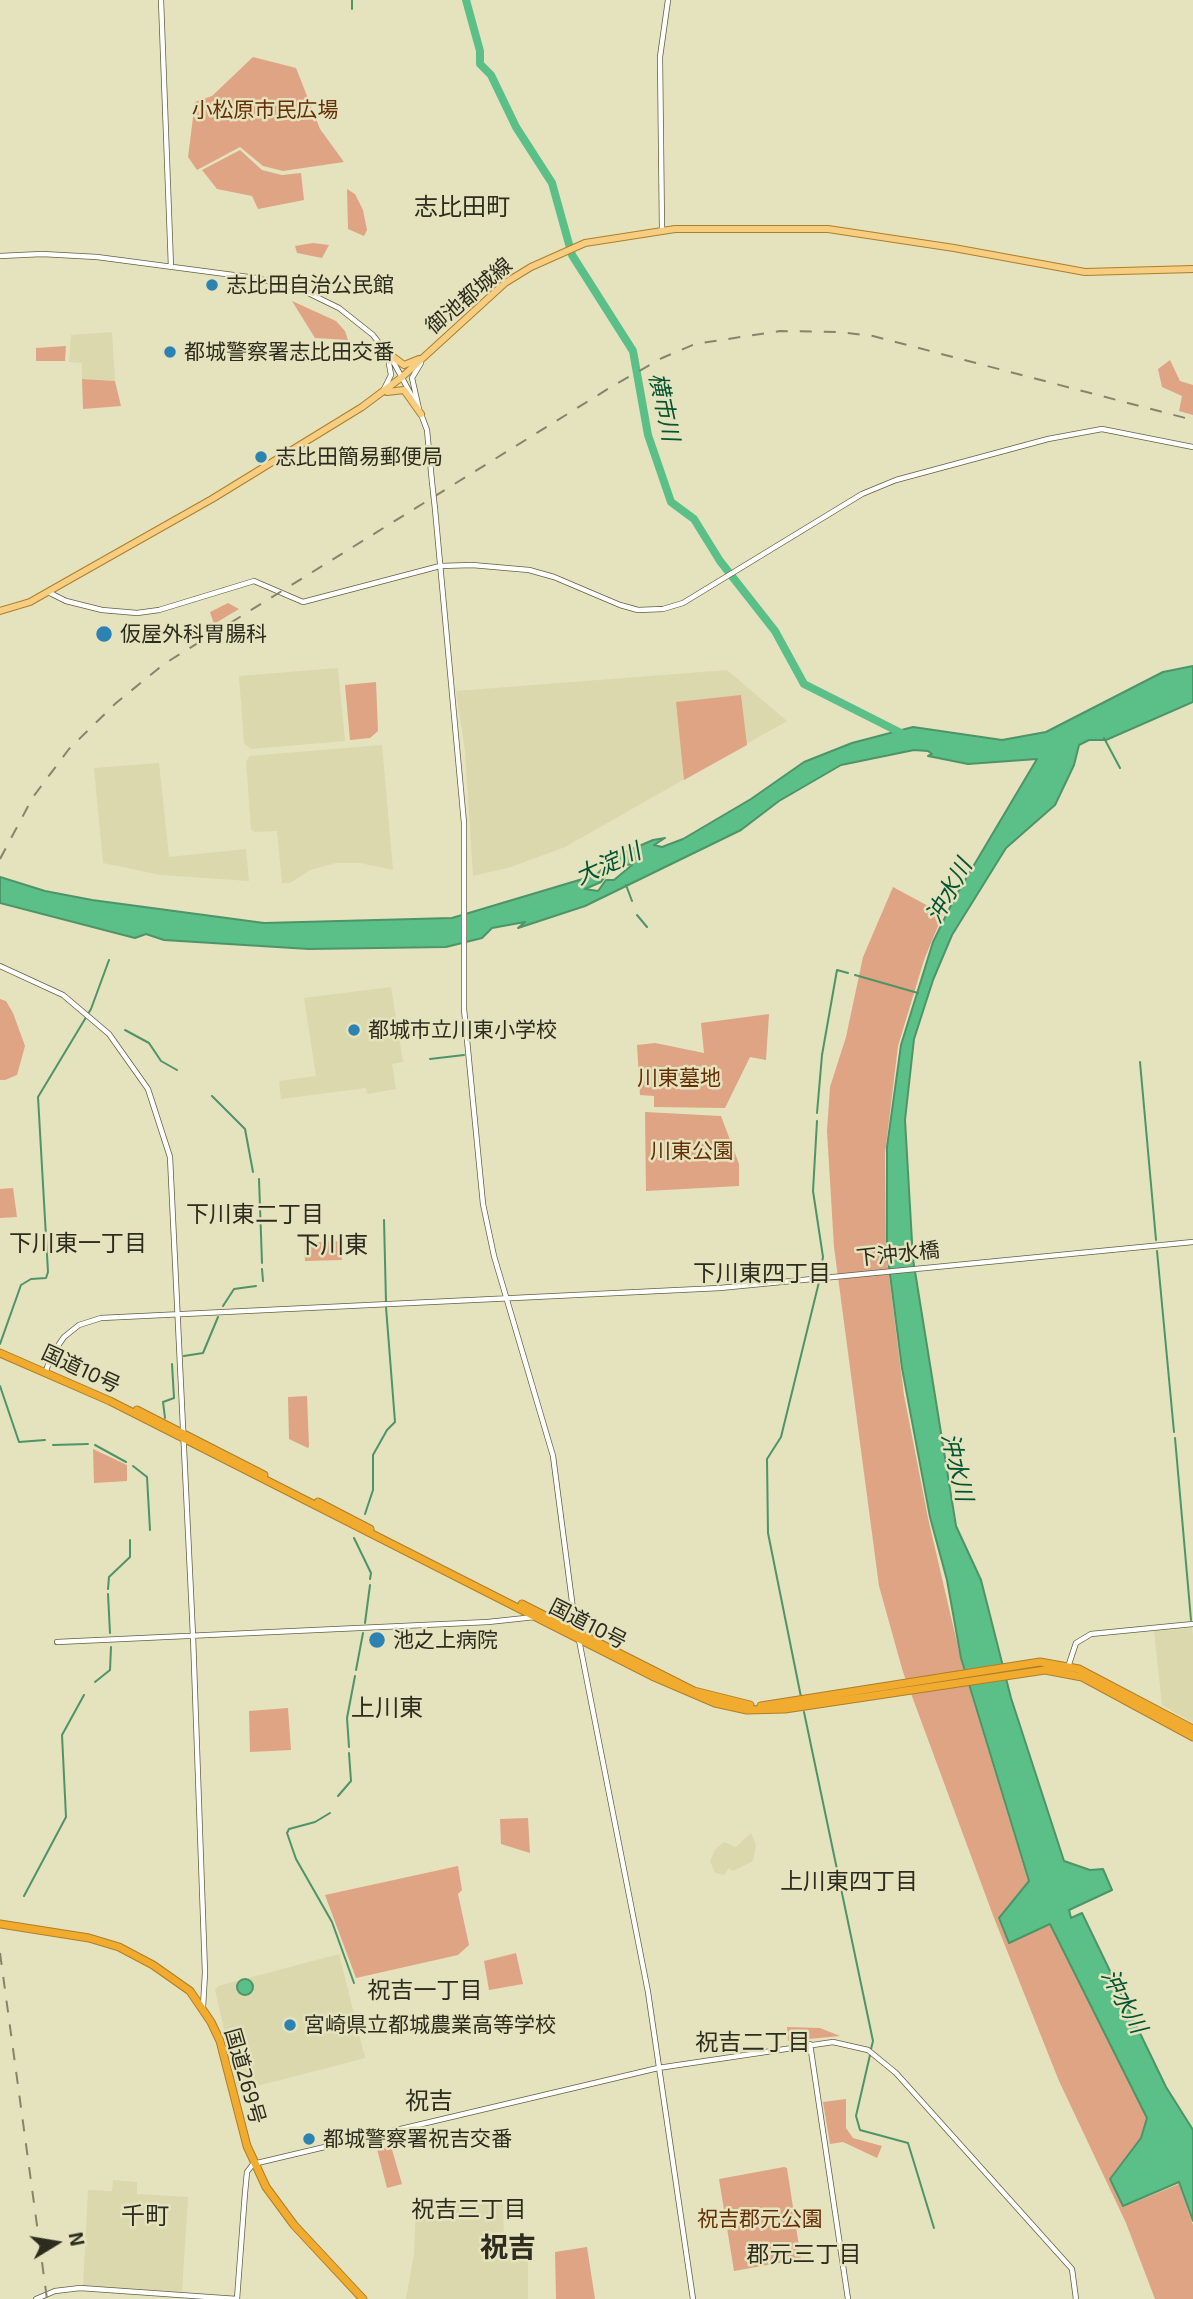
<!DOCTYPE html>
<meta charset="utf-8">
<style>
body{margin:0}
#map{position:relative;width:1193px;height:2299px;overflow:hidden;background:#e5e2be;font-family:"Exo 2",sans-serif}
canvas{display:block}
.north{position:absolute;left:21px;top:2208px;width:70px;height:70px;-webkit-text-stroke:5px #e5e2be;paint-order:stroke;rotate:79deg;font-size:19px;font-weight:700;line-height:28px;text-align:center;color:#2d2c1e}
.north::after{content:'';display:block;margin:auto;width:24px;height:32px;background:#2d2c1e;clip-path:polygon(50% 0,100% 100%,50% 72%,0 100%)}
</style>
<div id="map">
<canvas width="1193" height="2299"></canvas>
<div class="north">N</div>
</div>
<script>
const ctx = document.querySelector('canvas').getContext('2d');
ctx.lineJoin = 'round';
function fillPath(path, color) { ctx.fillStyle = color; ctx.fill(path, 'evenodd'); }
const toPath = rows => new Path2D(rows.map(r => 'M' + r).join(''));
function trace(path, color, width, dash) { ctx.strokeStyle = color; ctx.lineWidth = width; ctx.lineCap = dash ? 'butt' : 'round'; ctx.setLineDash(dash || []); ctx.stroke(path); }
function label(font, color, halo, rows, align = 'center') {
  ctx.font = font + ' "Exo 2","Noto Sans JP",sans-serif'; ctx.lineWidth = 5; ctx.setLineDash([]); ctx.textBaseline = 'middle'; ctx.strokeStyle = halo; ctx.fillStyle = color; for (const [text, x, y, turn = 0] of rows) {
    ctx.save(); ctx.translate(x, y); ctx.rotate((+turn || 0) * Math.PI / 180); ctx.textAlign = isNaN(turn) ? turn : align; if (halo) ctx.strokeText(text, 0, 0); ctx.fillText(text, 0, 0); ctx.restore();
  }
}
fillPath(toPath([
 [112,332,115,381,82,379,82,363,69,362,71,335],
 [338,668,345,741,251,749,244,743,239,676],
 [727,670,787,721,565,847,511,867,473,876,465,751,456,691],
 [382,745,393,870,360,863,336,863,310,870,290,883,282,883,277,831,255,832,251,829,246,761,250,756],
 [159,763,169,857,246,849,249,881,161,875,103,863,94,768],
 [391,987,403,1062,392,1064,396,1089,367,1094,366,1088,281,1099,279,1081,316,1076,304,998],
 [1192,1628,1193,1636,1193,1723,1162,1705,1154,1631],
 [751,1833,756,1845,753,1861,733,1871,729,1868,724,1875,715,1873,710,1861,715,1850,724,1842,736,1847],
 [339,1954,365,2058,238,2091,215,1990,218,1986],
 [113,2180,137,2182,137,2194,188,2197,182,2292,83,2286,88,2190,112,2191],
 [419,2204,503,2204,504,2240,528,2241,528,2299,406,2299,414,2254,416,2205]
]), '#dbd8ad');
fillPath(toPath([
 [253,57,296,68,320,129,344,162,283,171,263,166,240,147,197,170,188,157,195,102,212,96],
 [240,150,262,170,282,175,301,173,304,200,258,209,252,196,217,189,202,170],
 [347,189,355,194,363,210,367,230,364,236,348,229],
 [313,243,329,245,322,258,297,253,295,246],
 [292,301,336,321,345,331,348,340,315,338],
 [66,346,65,361,36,361,36,348],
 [1170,360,1180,381,1193,385,1193,415,1179,411,1182,396,1162,387,1158,369],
 [82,379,115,381,121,406,83,409],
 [228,603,239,609,214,624,210,612],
 [376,682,378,731,370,738,350,740,345,685],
 [741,695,747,745,684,780,676,702],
 [893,887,943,914,924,960,898,1046,885,1154,886,1252,904,1395,928,1518,962,1664,1028,1881,998,1918,1009,1943,1050,1925,1147,2118,1141,2138,1109,2179,1123,2207,1179,2184,1193,2225,1193,2299,1155,2299,1126,2223,1059,2081,994,1918,903,1672,879,1586,834,1247,827,1131,830,1087,846,1037,863,957],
 [0,999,6,1001,13,1013,25,1046,17,1075,5,1080,0,1080],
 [769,1014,766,1060,750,1057,725,1108,654,1107,654,1096,640,1095,637,1045,655,1043,704,1053,701,1023],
 [645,1112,721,1116,739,1164,739,1186,646,1191],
 [13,1188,17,1217,0,1218,0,1189],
 [341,1241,342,1260,305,1261,304,1243],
 [307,1396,309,1446,308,1448,289,1439,288,1397],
 [93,1449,127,1465,127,1481,94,1483],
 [288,1708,291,1750,250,1752,249,1711],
 [528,1818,530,1853,501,1844,500,1819],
 [458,1866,462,1890,458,1894,469,1945,458,1955,356,1978,325,1895],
 [516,1953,523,1984,489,1990,484,1961],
 [787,2027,820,2028,840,2036,788,2041],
 [846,2099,846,2128,853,2138,882,2146,877,2158,843,2142,830,2144,823,2102],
 [391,2146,402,2184,387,2188,377,2149],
 [784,2167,787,2168,801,2259,734,2271,719,2179],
 [587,2247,595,2299,556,2299,555,2252]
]), '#dfa484');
const water = toPath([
 [1193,666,1193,702,1106,740,1089,740,1079,745,1074,765,1055,805,1006,848,952,935,933,980,914,1039,905,1120,913,1259,956,1526,981,1580,1011,1698,1064,1861,1090,1870,1103,1869,1112,1890,1069,1910,1071,1918,1082,1913,1166,2087,1193,2130,1193,2221,1179,2182,1123,2206,1110,2179,1141,2138,1147,2118,1050,1924,1009,1943,999,1918,1029,1881,961,1658,947,1580,930,1517,902,1368,887,1251,887,1147,901,1045,933,942,955,897,1037,759,968,764,928,756,932,754,928,751,914,750,841,765,779,801,741,830,585,906,518,928,525,922,492,928,482,938,446,947,309,949,164,940,146,934,135,938,0,903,0,877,45,891,92,900,264,923,452,918,596,875,616,856,653,840,665,838,654,845,662,847,683,839,751,799,804,762,852,743,913,727,1002,740,1046,732,1163,672,1193,666],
 [622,864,632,865,614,880,606,880,598,891,585,889,601,882,611,869,622,864],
 '237 1987a8 8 0 1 1 16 0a8 8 0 1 1-16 0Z'
]);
fillPath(water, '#5bc087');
trace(water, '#4d9468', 2);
trace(toPath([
 [352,9,352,0],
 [1104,738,1120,768],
 [626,885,632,901],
 [637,915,647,927],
 [855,975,918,993],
 [125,1030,149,1043,161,1061,177,1070],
 [430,1059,464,1055],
 [1140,1062,1156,1240],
 [212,1096,245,1129,253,1172],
 [817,1113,822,1055,837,970,848,973],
 [817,1121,813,1191,823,1257,820,1274],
 [259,1179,262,1263],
 [384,1220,386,1302],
 [1157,1251,1174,1432],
 [262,1269,263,1281],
 [223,1306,234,1289,256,1286],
 [0,1344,21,1285,31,1279,46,1278,48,1272,38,1097,91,1009,109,960],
 [184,1356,203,1353,218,1317],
 [0,1386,19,1442,45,1440],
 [165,1418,163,1402,174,1398,172,1364],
 [1175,1438,1191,1620],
 [53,1445,88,1444],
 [95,1445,126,1462],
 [133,1466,147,1477,150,1530],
 [365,1514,373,1490,373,1455,387,1430,395,1422,386,1307],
 [354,1538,371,1573,370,1579],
 [108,1589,109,1577,130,1557,130,1540],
 [108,1594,110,1633],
 [365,1623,370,1585],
 [356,1670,363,1633],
 [95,1682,110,1670,111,1647],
 [801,1697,768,1533,767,1459,781,1437,819,1282],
 [804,1712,873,2041,871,2049],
 [349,1747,347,1718,355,1676],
 [338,1796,351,1781,349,1753],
 [330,1813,315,1822,289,1829,287,1833,296,1859,332,1922,354,1983],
 [24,1896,66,1817,62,1735,84,1695],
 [870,2055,856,2116,860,2130,908,2143,934,2228]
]), '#4d9468', 2);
trace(toPath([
 [466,0,480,51,480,64,491,75,516,127,552,183,572,255,633,351,648,435,671,502,694,519,720,561,775,631,804,684,907,736]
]), '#5bc087', 8);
const minor = toPath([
 [161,0,171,267],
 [662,230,660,57,668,0],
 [0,256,42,254,97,257,256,278,300,289,339,308,373,335,394,363,414,400],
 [384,389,391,375,388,358],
 [419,409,412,378,421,363],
 [421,414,427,430,432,482],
 [435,509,464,823,464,1009,483,1204,494,1256,553,1456,576,1632],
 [48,592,66,601,102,610,137,613,159,610,254,581,303,602,440,566,472,565,529,570,554,577,620,605,638,610,663,609,683,603,862,494,896,480,1048,439,1102,429,1193,447],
 [0,966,63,995,109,1034,148,1089,170,1157,193,1636,205,1973,203,2007],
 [46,1371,51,1356,64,1337,79,1325,101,1318,720,1288,1193,1242],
 [579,1640,648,1992,693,2299],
 [57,1642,488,1622,535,1617],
 [1068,1667,1076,1643,1091,1634,1193,1624],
 [810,2044,848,2299],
 [36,2299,55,2291,80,2288,237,2299],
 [237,2299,245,2193,247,2172,253,2164,658,2068,833,2042,868,2050,896,2073,1072,2269,1076,2299]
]);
const major = toPath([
 [385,351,404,365,419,359],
 [387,392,404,390,421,414],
 [0,611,30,602,74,577,212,499,362,407,402,377,505,283,531,267,585,243,675,229,828,229,954,248,1085,272,1193,269]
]);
const highway = toPath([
 [0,1353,110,1401,652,1676,715,1703,747,1710,785,1709,1045,1670,1082,1677,1193,1737],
 [137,1410,264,1475],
 [318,1502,370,1529],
 [522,1604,694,1691,750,1705],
 [761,1706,1040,1662,1079,1669,1193,1729],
 [0,1924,89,1938,119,1947,153,1965,190,1991,211,2022,220,2041,247,2146,266,2187,294,2225,363,2299]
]);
trace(minor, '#636041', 6);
trace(major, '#ac7f28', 8);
trace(highway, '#ac7f28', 9);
trace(minor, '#fff', 4.5);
trace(major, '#f7cd82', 6);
trace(highway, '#f1ab2e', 7);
trace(toPath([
 [0,859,33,797,69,749,116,703,164,664,611,387,662,358,695,344,780,331,838,332,873,336,1193,420],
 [0,1953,47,2299]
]), '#86846b', 2, [12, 12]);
const minorBridge = toPath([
 [432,482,435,509]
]);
trace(minorBridge, '#636041', 6, []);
trace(minorBridge, '#fff', 4.5);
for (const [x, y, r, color] of [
 [212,285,7,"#2c83b2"],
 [170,352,7,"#2c83b2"],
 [261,457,7,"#2c83b2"],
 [104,634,9,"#2c83b2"],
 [354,1030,7,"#2c83b2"],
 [377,1640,9,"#2c83b2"],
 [290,2025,7,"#2c83b2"],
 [309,2139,7,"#2c83b2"]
]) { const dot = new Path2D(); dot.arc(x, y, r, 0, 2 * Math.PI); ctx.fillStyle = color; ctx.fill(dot); trace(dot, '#e5e2be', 2.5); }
label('21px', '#662e06', '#e5e2be', [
 ["小松原市民広場",265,110],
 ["川東墓地",679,1078],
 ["川東公園",692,1151],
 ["祝吉郡元公園",760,2219]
]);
label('21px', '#2d2c1e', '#e5e2be', [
 ["志比田自治公民館",226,285],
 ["都城警察署志比田交番",184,352],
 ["志比田簡易郵便局",275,457],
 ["仮屋外科胃腸科",120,634],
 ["都城市立川東小学校",368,1030],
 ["池之上病院",393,1640],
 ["宮崎県立都城農業高等学校",304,2025],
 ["都城警察署祝吉交番",323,2139]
], 'left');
label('21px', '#2d2c1e', '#e5e2be', [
 ["御池都城線",469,296,-40],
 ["下沖水橋",898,1254,-6],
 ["国道10号",81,1369,25],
 ["国道10号",588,1624,27],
 ["国道269号",245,2076,74]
]);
label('italic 23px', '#015531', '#e5e2be', [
 ["横市川",664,407,78],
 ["大淀川",608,864,-24],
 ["沖水川",949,891,-61],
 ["沖水川",957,1467,77],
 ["沖水川",1124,2001,62]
]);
label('23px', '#2d2c1e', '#e5e2be', [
 ["下川東二丁目",255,1214],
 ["下川東一丁目",78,1243],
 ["下川東四丁目",762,1273],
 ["上川東四丁目",849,1881],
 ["祝吉一丁目",425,1990],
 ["祝吉二丁目",753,2042],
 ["祝吉三丁目",469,2209],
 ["郡元三丁目",804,2254]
]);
label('24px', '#2d2c1e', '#e5e2be', [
 ["志比田町",462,207],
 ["下川東",332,1245],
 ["上川東",387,1708],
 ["祝吉",429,2101],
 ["千町",145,2216]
]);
label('bold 28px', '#2d2c1e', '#e5e2be', [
 ["祝吉",508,2248]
]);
</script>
